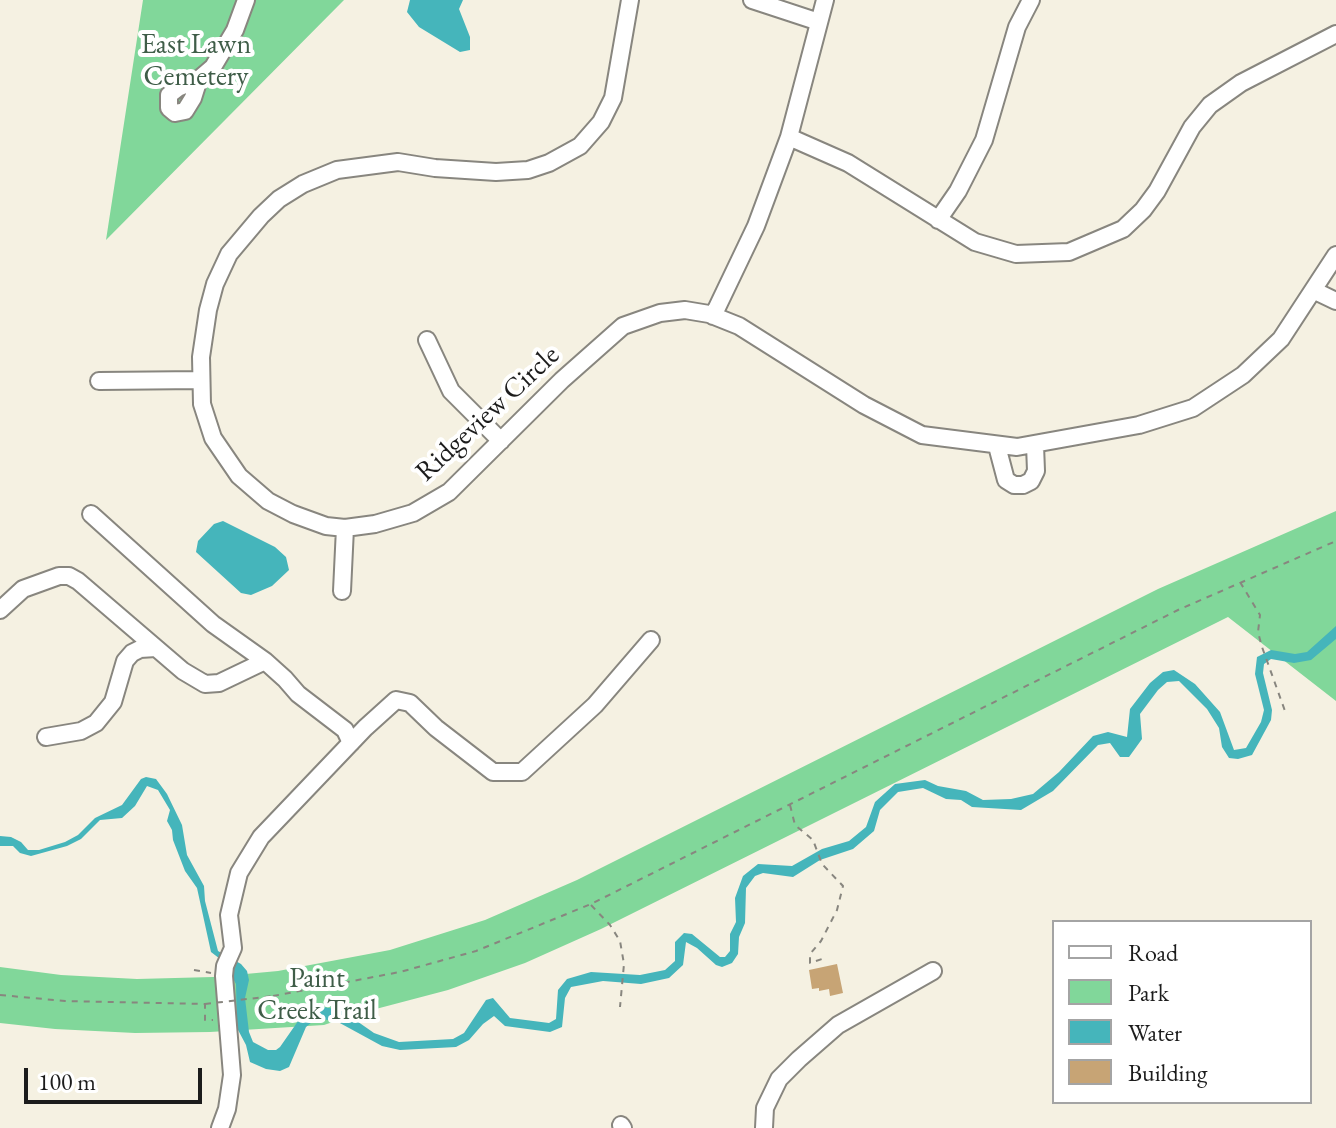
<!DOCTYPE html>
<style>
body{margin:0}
#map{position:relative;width:1336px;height:1128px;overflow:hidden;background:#f5f1e2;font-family:"EB Garamond",serif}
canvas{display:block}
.legend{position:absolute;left:1052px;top:920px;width:260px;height:184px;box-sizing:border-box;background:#fff;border:2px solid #a4a4a4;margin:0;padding:10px 14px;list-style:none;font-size:24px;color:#1c1c1c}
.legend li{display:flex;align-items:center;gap:16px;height:40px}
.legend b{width:40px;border:2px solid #a4a4a4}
.scale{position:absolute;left:24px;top:1068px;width:178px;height:36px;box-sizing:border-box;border:4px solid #1c1c1c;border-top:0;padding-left:10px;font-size:24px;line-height:28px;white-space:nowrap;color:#1c1c1c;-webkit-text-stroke:6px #fff;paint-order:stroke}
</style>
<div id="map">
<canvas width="1336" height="1128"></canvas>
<ul class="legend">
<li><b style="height:10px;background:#fff"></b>Road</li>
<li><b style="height:22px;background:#81d79a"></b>Park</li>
<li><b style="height:22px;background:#45b5bb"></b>Water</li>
<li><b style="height:22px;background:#c7a475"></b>Building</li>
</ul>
<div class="scale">100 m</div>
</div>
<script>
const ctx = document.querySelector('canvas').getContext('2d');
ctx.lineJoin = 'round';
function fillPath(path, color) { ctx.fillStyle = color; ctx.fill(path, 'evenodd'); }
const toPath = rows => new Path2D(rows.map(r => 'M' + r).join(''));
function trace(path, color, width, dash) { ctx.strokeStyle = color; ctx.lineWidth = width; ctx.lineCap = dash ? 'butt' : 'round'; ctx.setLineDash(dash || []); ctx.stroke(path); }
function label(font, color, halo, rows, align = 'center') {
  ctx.font = font + ' "EB Garamond",serif'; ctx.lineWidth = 8; ctx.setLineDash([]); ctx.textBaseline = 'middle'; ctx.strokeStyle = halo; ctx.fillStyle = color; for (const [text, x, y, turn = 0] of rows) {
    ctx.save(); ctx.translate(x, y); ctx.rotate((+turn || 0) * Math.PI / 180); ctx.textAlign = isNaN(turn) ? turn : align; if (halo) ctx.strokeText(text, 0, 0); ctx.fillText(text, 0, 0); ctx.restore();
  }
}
fillPath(toPath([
 [143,0,344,0,106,240],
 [1336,511,1336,701,1228,617,601,929,525,963,448,990,353,1015,324,1025,210,1032,135,1033,55,1029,0,1023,0,967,61,975,137,979,213,977,278,971,390,950,485,920,577,880,1158,589]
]), '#81d79a');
fillPath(toPath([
 [410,0,463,0,459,9,470,37,470,50,460,52,419,27,407,12],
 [223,521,275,547,286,557,289,570,272,586,251,595,241,593,196,552,198,541,214,524],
 [1336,626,1336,639,1311,660,1294,663,1271,659,1264,664,1263,673,1272,710,1271,720,1252,755,1238,759,1229,758,1222,747,1219,728,1207,709,1179,681,1167,682,1158,690,1140,714,1142,739,1129,757,1120,757,1110,743,1098,745,1053,791,1021,810,972,807,961,800,946,799,923,788,898,792,880,810,874,831,853,849,820,860,793,877,763,873,755,876,746,888,745,923,739,937,738,954,732,963,722,967,716,965,697,948,686,942,683,965,669,978,641,984,603,981,571,987,565,998,562,1027,550,1032,505,1026,494,1016,483,1024,469,1040,456,1047,400,1050,382,1046,338,1022,323,1019,312,1022,306,1027,289,1067,280,1071,266,1069,250,1062,246,1045,237,1028,236,984,224,962,211,952,197,888,185,871,173,840,172,830,167,821,170,810,158,790,147,786,135,806,122,818,100,820,81,839,67,846,31,856,20,853,13,846,0,846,0,836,11,837,21,842,28,850,39,850,65,842,78,835,95,818,122,805,141,779,146,777,156,779,167,794,182,825,187,855,204,886,205,901,218,951,241,964,247,971,249,980,245,998,249,1032,253,1042,268,1050,276,1050,280,1047,303,1014,323,1007,341,1010,374,1033,399,1042,453,1039,464,1033,486,1000,493,998,510,1018,549,1023,556,1019,558,990,567,979,591,972,640,975,665,970,675,961,675,942,684,933,692,934,720,957,725,957,730,951,730,934,736,922,735,898,743,876,758,864,792,866,822,849,849,841,866,827,875,802,895,784,925,780,938,786,966,791,983,800,1011,799,1033,794,1059,772,1093,736,1108,732,1127,737,1130,709,1150,683,1163,672,1174,670,1195,684,1220,712,1234,750,1246,748,1261,722,1264,710,1255,674,1257,657,1271,650,1295,654,1307,652]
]), '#45b5bb');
fillPath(toPath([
 [837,964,843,993,830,996,829,989,819,991,819,988,812,989,809,970]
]), '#c7a475');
const minor = toPath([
 [630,0,613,98,601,122,580,146,549,163,528,170,496,172,435,168,398,162,337,170,303,184,279,199,261,216,229,254,215,284,208,310,201,357,202,404,213,438,239,476,268,501,293,514,326,526,345,528,375,524,413,513,449,492,562,380,623,326,660,313,685,310,709,314,739,326,864,405,922,435,1017,447,1139,425,1193,408,1243,375,1281,339,1336,255],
 [752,0,819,22],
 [199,79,193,98,185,111,175,113,169,108,169,95,178,88,199,79,213,67,235,30,246,0],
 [789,137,848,163,975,242,1016,254,1069,252,1123,229,1143,210,1157,191,1192,127,1210,105,1241,83,1336,34],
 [938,220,958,191,984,140,1017,27,1031,0],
 [1313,290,1336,301],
 [713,316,756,226,789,137,825,0],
 [427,340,451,391,501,441],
 [99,381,201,380],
 [997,446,1006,480,1014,485,1023,485,1031,481,1036,471,1035,445],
 [91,514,213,624,265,661,285,679,298,694,345,730,351,743],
 [342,591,345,528],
 [0,610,23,589,59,576,69,576,78,581,183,671,205,684,219,683,265,661],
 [46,737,81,731,96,723,113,702,125,661,132,653,140,649,156,648],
 [621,1125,623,1128],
 [220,1128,227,1109,232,1075,224,976,225,966,233,948,229,915,239,873,261,837,365,728,396,700,410,703,436,728,493,772,522,772,595,705,651,640],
 [764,1128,765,1108,779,1079,799,1059,838,1025,933,971]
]);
trace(minor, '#88867f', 20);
trace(toPath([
 [1240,582,1260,615,1258,632,1262,647,1285,711],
 [790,805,795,825,813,840,822,864,843,886,837,910,821,941,810,954,810,963,822,959],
 [591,905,610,925,620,941,624,964,620,1007],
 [194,970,211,973],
 [0,995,65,1001,205,1004,205,1020,213,1020],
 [273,996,400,972,476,951,591,904,1178,610,1336,541]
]), '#88867f', 2, [6, 6]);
trace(minor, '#fff', 16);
trace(toPath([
 [205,1004,273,996]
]), '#88867f', 2, [6, 6]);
label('28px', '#3f5d48', '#fff', [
 ["East Lawn",196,45],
 ["Cemetery",196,77],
 ["Paint",317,979],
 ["Creek Trail",317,1011]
]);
label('28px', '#1c1c1c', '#fff', [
 ["Ridgeview Circle",488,414,-43]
]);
</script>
